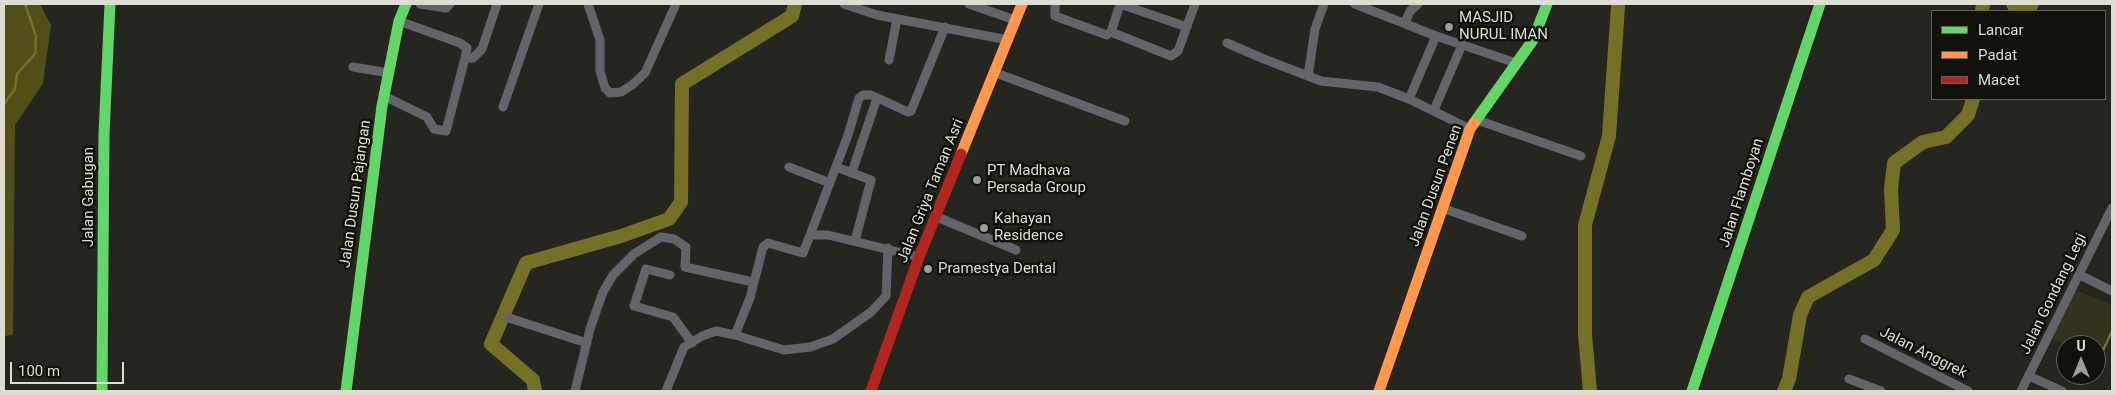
<!DOCTYPE html>
<style>
body{margin:0}
#map{position:relative;width:2116px;height:395px;overflow:hidden;background:#262620;font-family:Roboto,sans-serif}
canvas{display:block}
.frame{position:absolute;inset:0;border:5px solid #ddddd4;pointer-events:none}
.legend{position:absolute;left:1931px;top:10px;width:175px;height:90px;box-sizing:border-box;background:#12120c;border:1px solid #63635c;margin:0;padding:6px 9px;list-style:none;font-size:15px;color:#ddddd4}
.legend li{display:flex;align-items:center;gap:10px;height:25px}
.legend b{width:25px;border:1px solid #63635c}
.north{position:absolute;left:2056px;top:335px;width:50px;height:50px;box-sizing:border-box;background:#12120c;border:1px solid #63635c;border-radius:50%;rotate:0deg;font-size:14px;font-weight:700;line-height:20px;text-align:center;color:#ddddd4}
.north::after{content:'';display:block;margin:auto;width:18px;height:22px;background:#9d9d95;clip-path:polygon(50% 0,100% 100%,50% 72%,0 100%)}
.scale{position:absolute;left:10px;top:362px;width:114px;height:22px;box-sizing:border-box;border:2px solid #ddddd4;border-top:0;padding-left:6px;font-size:15px;line-height:18px;white-space:nowrap;color:#ddddd4;-webkit-text-stroke:4px #12120c;paint-order:stroke}
</style>
<div id="map">
<canvas width="2116" height="395"></canvas>
<div class="frame"></div>
<ul class="legend">
<li><b style="height:6px;background:#63d668"></b>Lancar</li>
<li><b style="height:6px;background:#ff974d"></b>Padat</li>
<li><b style="height:6px;background:#b3261e"></b>Macet</li>
</ul>
<div class="north">U</div>
<div class="scale">100 m</div>
</div>
<script>
const ctx = document.querySelector('canvas').getContext('2d');
ctx.lineJoin = 'round';
function fillPath(path, color) { ctx.fillStyle = color; ctx.fill(path, 'evenodd'); }
const toPath = rows => new Path2D(rows.map(r => 'M' + r).join(''));
function trace(path, color, width, dash) { ctx.strokeStyle = color; ctx.lineWidth = width; ctx.lineCap = dash ? 'butt' : 'round'; ctx.setLineDash(dash || []); ctx.stroke(path); }
function label(font, color, halo, rows, align = 'center') {
  ctx.font = font + ' Roboto,sans-serif'; ctx.lineWidth = 5; ctx.setLineDash([]); ctx.textBaseline = 'middle'; ctx.strokeStyle = halo; ctx.fillStyle = color; for (const [text, x, y, turn = 0] of rows) {
    ctx.save(); ctx.translate(x, y); ctx.rotate((+turn || 0) * Math.PI / 180); ctx.textAlign = isNaN(turn) ? turn : align; if (halo) ctx.strokeText(text, 0, 0); ctx.fillText(text, 0, 0); ctx.restore();
  }
}
fillPath(toPath([
 [2074,289,2112,305,2112,328,2097,358,2096,345,2066,345,2049,338]
]), '#32321f');
fillPath(toPath([
 [4,4,40,4,51,25,43,83,15,125,13,335,4,336]
]), '#504f18');
trace(toPath([
 [4,104,15,89,17,74,35,54,36,36,25,4],
 [2098,361,2112,331]
]), '#747127', 2.5);
trace(toPath([
 [2013,4,2016,8,2029,8,2032,4],
 [1982,11,1983,4],
 [535,391,533,380,491,344,526,263,621,236,669,219,681,202,682,84,792,16,795,4],
 [1590,391,1585,334,1585,225,1609,136,1618,6],
 [1784,391,1789,379,1800,315,1808,297,1874,260,1893,230,1891,189,1894,163,1923,142,1946,137,1968,115,1973,99]
]), '#747127', 14);
trace(toPath([
 [420,4,446,8,450,4],
 [588,4,600,40,600,71,605,88,610,93,621,92,632,85,645,73,676,4],
 [844,4,877,15,1008,40],
 [969,4,1015,20],
 [1055,4,1055,16,1107,35],
 [1120,4,1111,32,1171,56,1178,51,1195,4],
 [1120,4,1187,27],
 [1355,4,1436,36,1516,63],
 [399,21,460,43,467,48,465,58,473,58,482,49,497,4],
 [1405,23,1410,11,1418,4],
 [1227,43,1264,59,1321,81,1378,87,1409,99,1470,129],
 [889,60,897,19],
 [353,67,389,73],
 [996,73,1125,121],
 [1308,76,1315,29,1324,4],
 [384,96,427,117,434,129,446,131,465,58],
 [1409,99,1436,36],
 [503,107,539,4],
 [1434,110,1462,45],
 [1477,120,1581,156],
 [789,167,830,183],
 [836,167,871,180,855,241],
 [852,172,877,98],
 [1442,208,1522,236],
 [937,217,1016,250],
 [810,235,848,135,859,98,863,95,871,95,908,112,911,111,945,27],
 [670,275,646,269,634,306,673,317,692,343],
 [2080,275,2112,291],
 [509,318,587,343],
 [735,335,784,350,810,347,833,339,871,312,886,296,888,248],
 [1865,339,1968,391],
 [2029,376,2062,391],
 [1849,379,1881,391],
 [575,391,590,329,603,292,613,275,634,254,661,237,674,239,686,247,685,267,753,282],
 [666,391,684,347,702,336,716,331,735,335,750,298,763,247,768,243,803,253,810,235,828,235,919,257],
 [2021,391,2112,208]
]), '#62646a', 9);
trace(toPath([
 [1474,123,1533,40,1547,4],
 [102,391,104,134,110,4],
 [346,391,382,106,399,21,406,4],
 [1692,391,1820,4]
]), '#63d668', 11);
trace(toPath([
 [961,154,1022,4],
 [1379,391,1470,129,1474,123]
]), '#ff974d', 11);
trace(toPath([
 [871,391,919,257,961,154]
]), '#b3261e', 11);
for (const [x, y, r, color] of [
 [1449,27,5,"#9d9d95"],
 [977,180,5,"#9d9d95"],
 [984,228,5,"#9d9d95"],
 [928,269,5,"#9d9d95"]
]) { const dot = new Path2D(); dot.arc(x, y, r, 0, 2 * Math.PI); ctx.fillStyle = color; ctx.fill(dot); trace(dot, '#12120c', 2); }
label('15px', '#ddddd4', '#12120c', [
 ["MASJID",1459,18],
 ["NURUL IMAN",1459,35],
 ["PT Madhava",987,171],
 ["Persada Group",987,188],
 ["Kahayan",994,219],
 ["Residence",994,236],
 ["Pramestya Dental",938,269]
], 'left');
label('15px', '#ddddd4', '#12120c', [
 ["Jalan Dusun Penen",1436,186,-70],
 ["Jalan Griya Taman Asri",931,191,-68],
 ["Jalan Flamboyan",1742,193,-72],
 ["Jalan Dusun Pajangan",356,194,-82],
 ["Jalan Gabugan",89,197,-90],
 ["Jalan Gondang Legi",2054,294,-64],
 ["Jalan Anggrek",1923,353,27]
]);
</script>
